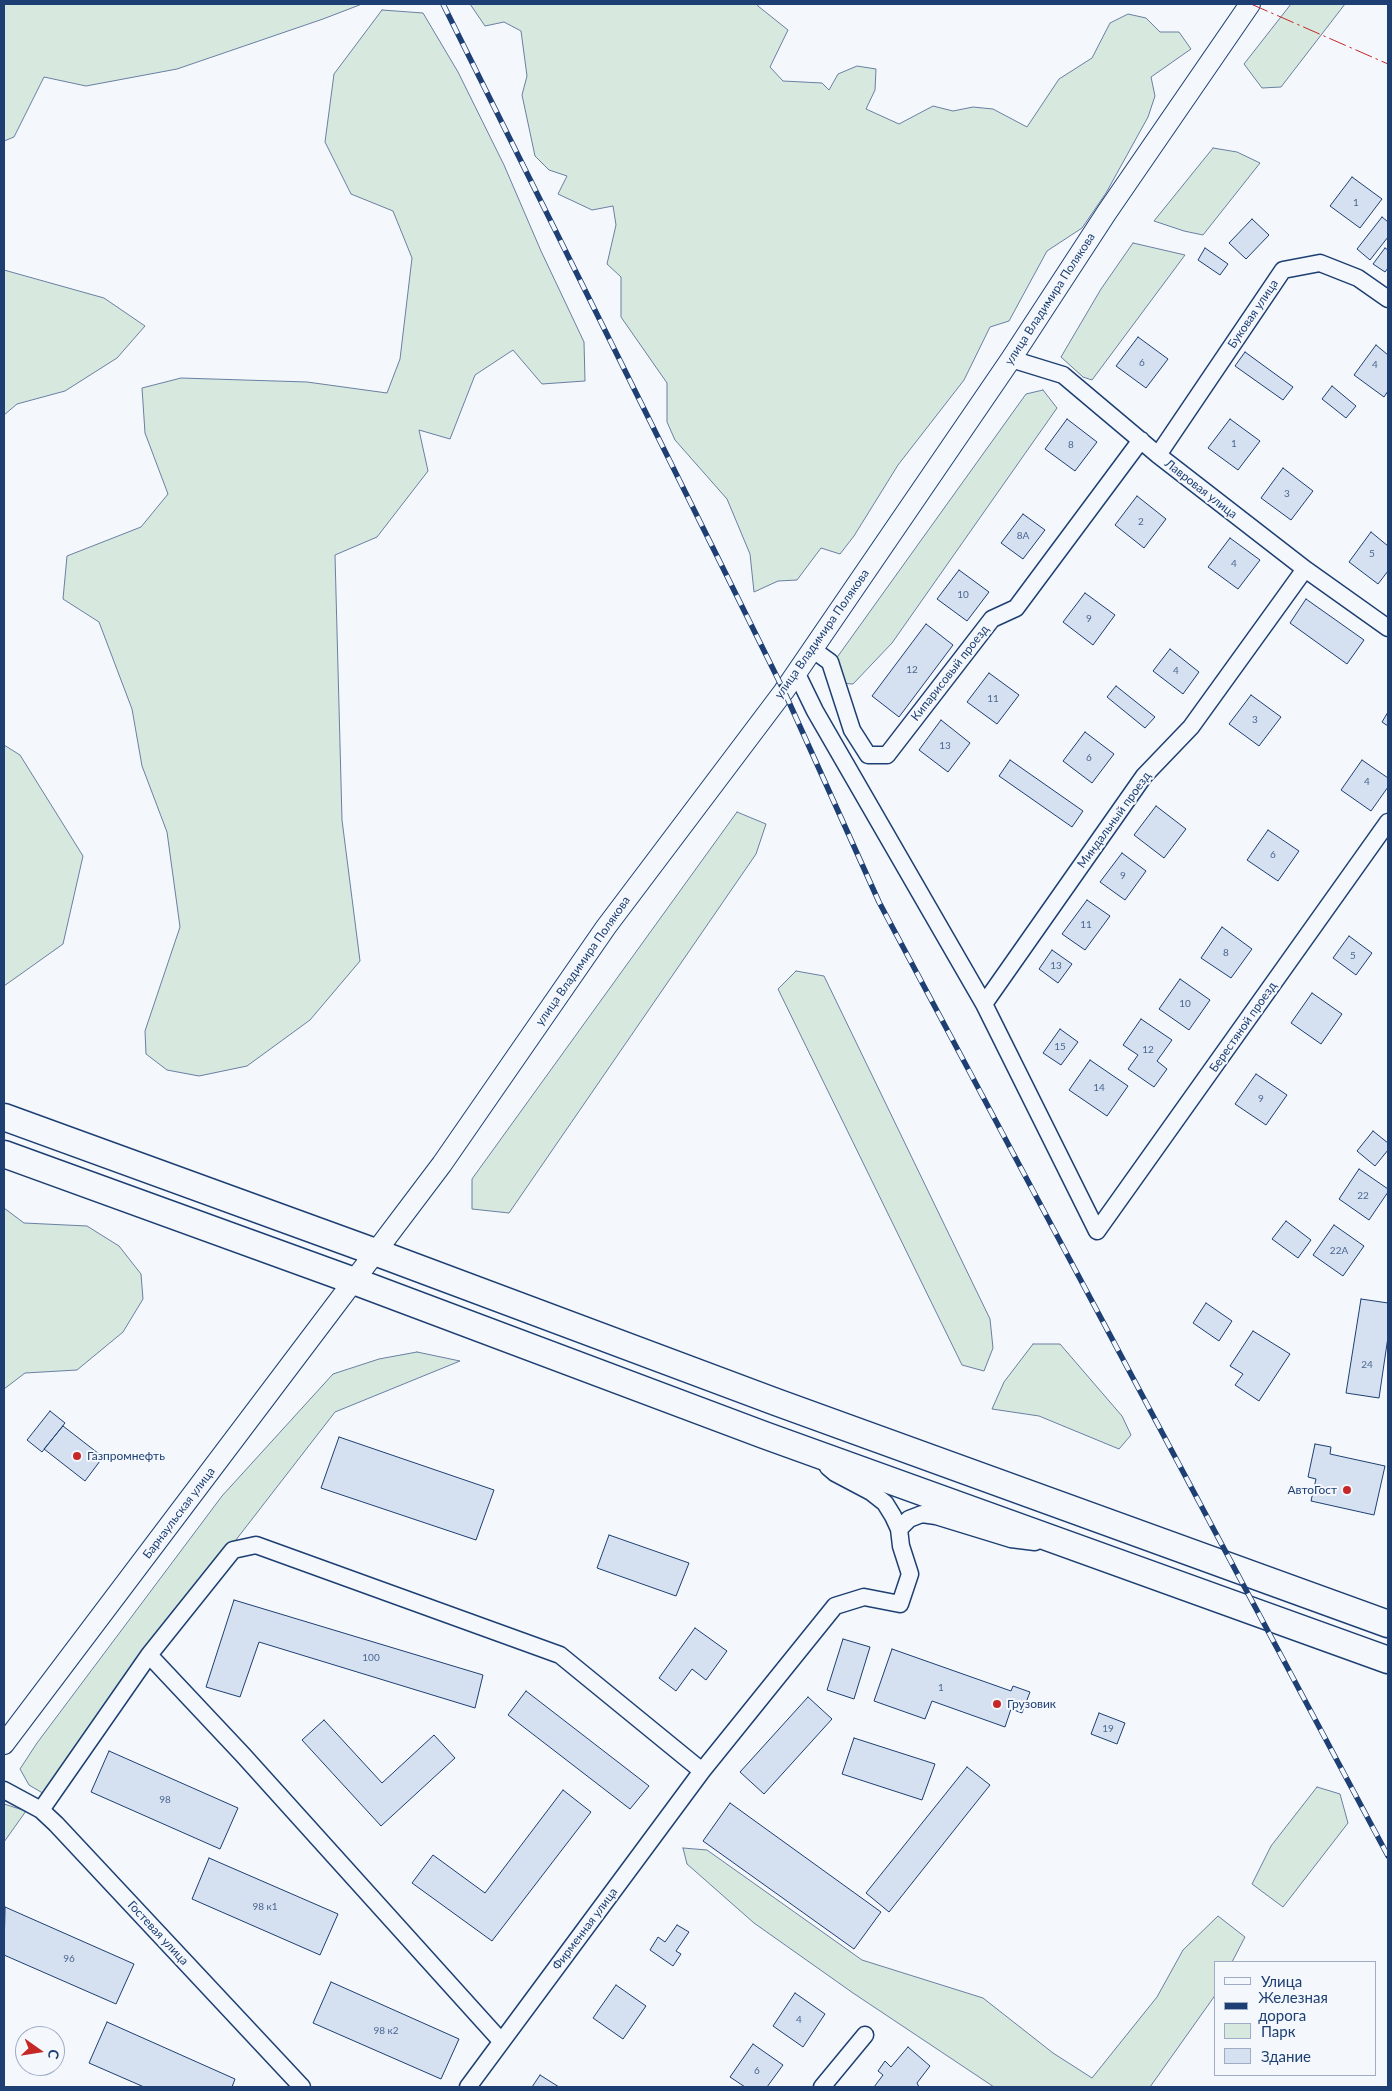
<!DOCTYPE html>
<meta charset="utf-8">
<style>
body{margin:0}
#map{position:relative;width:1392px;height:2091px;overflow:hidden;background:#f4f7fb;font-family:Lato,sans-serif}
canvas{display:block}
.frame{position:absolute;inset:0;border:5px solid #1d3f73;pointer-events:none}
.legend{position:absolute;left:1214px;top:1961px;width:162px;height:115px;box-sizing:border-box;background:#f4f7fb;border:1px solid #9eadc5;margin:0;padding:6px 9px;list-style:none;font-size:15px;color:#1d3f73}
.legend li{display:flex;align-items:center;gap:10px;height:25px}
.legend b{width:25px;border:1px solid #9eadc5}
.north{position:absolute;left:15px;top:2026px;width:50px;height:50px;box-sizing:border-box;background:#f4f7fb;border:1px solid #9eadc5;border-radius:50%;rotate:103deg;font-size:14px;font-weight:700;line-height:20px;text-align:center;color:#1d3f73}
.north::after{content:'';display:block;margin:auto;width:18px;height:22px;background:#c62828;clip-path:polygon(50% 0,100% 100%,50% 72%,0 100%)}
</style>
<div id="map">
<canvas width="1392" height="2091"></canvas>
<div class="frame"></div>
<ul class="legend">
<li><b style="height:6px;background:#f4f7fb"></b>Улица</li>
<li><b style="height:6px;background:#1d3f73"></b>Железная дорога</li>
<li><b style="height:14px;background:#d7e8df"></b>Парк</li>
<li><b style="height:14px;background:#d5e0f0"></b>Здание</li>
</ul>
<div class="north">С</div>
</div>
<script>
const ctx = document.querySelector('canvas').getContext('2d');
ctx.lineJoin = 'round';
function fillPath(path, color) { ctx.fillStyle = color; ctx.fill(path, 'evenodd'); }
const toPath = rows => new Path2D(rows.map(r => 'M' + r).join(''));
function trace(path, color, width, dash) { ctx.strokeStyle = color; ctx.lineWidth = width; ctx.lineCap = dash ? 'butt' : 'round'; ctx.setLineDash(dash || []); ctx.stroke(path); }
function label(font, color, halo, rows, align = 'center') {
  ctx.font = font + ' Lato,sans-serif'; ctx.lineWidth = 4; ctx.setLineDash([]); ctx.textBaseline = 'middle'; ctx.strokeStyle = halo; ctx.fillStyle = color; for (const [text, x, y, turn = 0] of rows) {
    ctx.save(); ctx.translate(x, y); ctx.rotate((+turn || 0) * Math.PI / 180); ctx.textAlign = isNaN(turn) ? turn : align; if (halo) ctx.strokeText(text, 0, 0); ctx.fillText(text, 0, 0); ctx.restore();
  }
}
const green = toPath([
 [4,4,362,4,323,19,177,69,86,86,44,77,14,137,4,141,4,4],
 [470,4,757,4,758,6,788,30,770,67,783,81,822,83,829,90,838,74,857,66,876,69,875,90,866,109,899,124,933,106,953,111,973,107,993,109,1027,127,1059,79,1092,58,1110,23,1128,14,1146,18,1160,32,1179,32,1191,49,1151,77,1155,96,1148,117,1106,193,1082,228,1047,251,1009,321,990,327,964,380,898,465,854,536,840,554,821,548,797,580,778,581,754,592,750,554,727,499,675,440,667,422,667,383,621,317,621,277,607,264,616,225,613,206,592,210,558,194,567,176,549,170,535,156,522,95,527,76,521,31,504,22,485,26,470,4],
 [1291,4,1345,4,1281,87,1262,88,1244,64,1291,4],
 [382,10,423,13,458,72,504,165,541,251,584,342,585,381,542,384,513,350,475,375,450,439,419,430,428,471,377,537,335,555,342,820,360,961,310,1020,247,1066,199,1076,167,1070,146,1054,145,1031,180,927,167,832,142,766,132,709,99,622,63,599,67,556,141,527,168,494,145,433,142,388,181,378,307,382,387,393,400,359,412,258,393,211,351,194,325,142,334,74,382,10],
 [1213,148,1237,152,1260,163,1203,235,1184,231,1154,221,1213,148],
 [1133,243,1185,255,1092,380,1083,377,1061,357,1101,289,1133,243],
 [4,270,104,298,145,326,117,358,65,391,17,404,4,415,4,270],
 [1043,390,1057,408,892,643,853,684,838,683,833,663,1026,394,1043,390],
 [4,745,20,755,83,856,63,944,4,986,4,745],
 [737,812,766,824,756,854,509,1213,472,1209,472,1179,737,812],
 [796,971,824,976,990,1319,993,1348,984,1371,962,1365,778,989,796,971],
 [4,1208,24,1223,87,1226,119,1246,141,1274,143,1299,123,1332,77,1370,25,1373,4,1389,4,1208],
 [1033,1344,1060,1344,1122,1416,1131,1435,1119,1449,1039,1416,992,1409,1004,1382,1033,1344],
 [417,1352,460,1361,335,1412,201,1585,46,1795,29,1785,20,1769,37,1743,222,1496,333,1374,379,1359,417,1352],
 [1317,1787,1340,1794,1348,1823,1283,1907,1252,1884,1271,1846,1317,1787],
 [4,1804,26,1811,4,1842,4,1804],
 [683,1848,707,1850,862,1960,983,1998,1053,2053,1092,2078,1157,1997,1183,1950,1218,1916,1245,1937,1232,1962,1216,1962,1216,1994,1150,2087,994,2087,853,1993,754,1923,687,1864,683,1848]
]);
fillPath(green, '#d7e8df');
trace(green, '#687fa3', 1);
const building = toPath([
 [1352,177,1382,199,1360,228,1330,206,1352,177],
 [1382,217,1388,222,1388,237,1370,260,1357,249,1382,217],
 [1252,219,1269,235,1246,259,1229,243,1252,219],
 [1205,248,1228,264,1220,275,1198,260,1205,248],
 [1385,248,1388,250,1388,268,1385,272,1373,264,1385,248],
 [1138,337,1168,359,1146,388,1116,366,1138,337],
 [1376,345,1388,355,1388,391,1384,397,1354,375,1376,345],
 [1245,352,1293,387,1283,400,1235,366,1245,352],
 [1332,386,1356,406,1346,418,1322,399,1332,386],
 [1067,419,1097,442,1075,471,1045,449,1067,419],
 [1230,419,1260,441,1238,470,1208,448,1230,419],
 [1283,468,1313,491,1291,520,1261,498,1283,468],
 [1137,496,1166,519,1144,548,1115,525,1137,496],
 [1023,514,1045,530,1023,559,1001,543,1023,514],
 [1371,532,1388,546,1388,571,1378,584,1349,562,1371,532],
 [1230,538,1260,560,1238,589,1208,567,1230,538],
 [959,570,989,592,967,621,937,599,959,570],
 [1085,593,1115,615,1093,645,1063,622,1085,593],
 [1306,599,1364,640,1347,664,1290,623,1306,599],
 [926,624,953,645,899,717,872,696,926,624],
 [1170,649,1199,672,1183,694,1153,671,1170,649],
 [989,673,1019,695,997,724,967,702,989,673],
 [1116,686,1155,717,1145,728,1107,697,1116,686],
 [1251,695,1281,717,1259,746,1229,724,1251,695],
 [1388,712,1388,726,1382,722,1388,712],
 [941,720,970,743,948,772,919,750,941,720],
 [1085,732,1114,754,1092,783,1063,761,1085,732],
 [1010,760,1083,811,1072,827,999,776,1010,760],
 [1362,760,1388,778,1388,787,1371,811,1341,790,1362,760],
 [1156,806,1186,829,1164,858,1134,835,1156,806],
 [1268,830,1299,851,1278,881,1247,860,1268,830],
 [1122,853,1146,871,1125,900,1100,882,1122,853],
 [1087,900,1110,916,1085,950,1062,934,1087,900],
 [1222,927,1252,949,1231,978,1201,958,1222,927],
 [1349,936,1372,953,1356,975,1333,958,1349,936],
 [1052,950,1072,964,1058,983,1039,969,1052,950],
 [1180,979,1210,1000,1189,1030,1159,1009,1180,979],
 [1312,993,1342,1014,1321,1044,1291,1023,1312,993],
 [1141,1019,1172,1040,1157,1061,1167,1069,1154,1087,1128,1069,1138,1055,1123,1045,1141,1019],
 [1060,1029,1078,1042,1061,1065,1043,1053,1060,1029],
 [1090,1060,1128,1086,1107,1116,1069,1090,1090,1060],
 [1256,1074,1287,1095,1266,1125,1235,1104,1256,1074],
 [1373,1131,1388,1143,1388,1150,1375,1166,1357,1151,1373,1131],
 [1359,1169,1388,1189,1388,1192,1369,1220,1339,1199,1359,1169],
 [1286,1221,1311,1240,1298,1258,1272,1239,1286,1221],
 [1334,1225,1364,1246,1343,1276,1313,1255,1334,1225],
 [1361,1299,1388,1303,1388,1337,1379,1398,1346,1393,1361,1299],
 [1206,1303,1232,1321,1219,1341,1193,1323,1206,1303],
 [1253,1331,1290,1354,1259,1401,1235,1385,1243,1374,1230,1366,1253,1331],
 [50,1411,65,1423,42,1452,27,1440,50,1411],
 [63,1426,103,1457,85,1481,44,1449,63,1426],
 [339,1437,494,1490,476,1540,321,1488,339,1437],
 [1315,1444,1331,1447,1330,1454,1385,1466,1374,1515,1311,1501,1316,1479,1308,1477,1315,1444],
 [609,1535,689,1563,676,1596,597,1568,609,1535],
 [234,1600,483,1675,475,1708,259,1642,240,1697,206,1687,234,1600],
 [695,1628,727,1651,706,1680,692,1669,676,1691,659,1678,695,1628],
 [843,1639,870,1647,854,1699,827,1690,843,1639],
 [892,1649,1011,1691,1013,1686,1030,1692,1022,1713,1011,1709,1005,1727,932,1701,925,1719,874,1701,892,1649],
 [526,1691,649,1786,630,1809,508,1715,526,1691],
 [808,1697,832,1719,764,1794,740,1772,808,1697],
 [1099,1713,1125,1723,1117,1744,1091,1734,1099,1713],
 [324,1720,382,1783,434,1735,455,1758,381,1826,302,1740,324,1720],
 [854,1738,935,1764,922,1800,842,1774,854,1738],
 [109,1751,238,1808,220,1849,91,1792,109,1751],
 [967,1767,990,1785,889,1912,866,1893,967,1767],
 [563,1790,591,1812,492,1941,412,1883,433,1855,485,1893,563,1790],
 [730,1803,881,1912,854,1949,703,1841,730,1803],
 [209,1858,338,1914,320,1955,192,1899,209,1858],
 [5,1907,134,1964,116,2004,4,1955,5,1907],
 [677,1925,689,1932,676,1951,681,1954,673,1966,650,1950,658,1937,665,1942,677,1925],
 [331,1982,459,2039,441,2079,313,2023,331,1982],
 [616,1985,646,2006,623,2039,593,2018,616,1985],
 [795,1993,825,2014,803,2047,773,2026,795,1993],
 [107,2022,235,2079,232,2087,144,2087,89,2063,107,2022],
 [753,2044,783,2065,767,2087,745,2087,730,2077,753,2044],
 [908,2047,930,2066,917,2083,919,2087,874,2087,883,2075,878,2071,885,2061,891,2067,908,2047],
 [540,2075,559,2087,532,2087,540,2075]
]);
fillPath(building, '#d5e0f0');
trace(building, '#1d3f73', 1);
const minor = toPath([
 [1011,359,1063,375,1158,455,1305,569,1388,628],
 [1158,455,1283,270,1320,263,1358,278,1388,299],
 [812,649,830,662,852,730,868,755,887,755,992,619,1016,608,1141,440],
 [796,672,815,711,984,1004,1097,1231,1388,822],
 [984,1004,1144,776,1191,727,1305,569],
 [899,1529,909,1519,922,1514,936,1516,1011,1539,1035,1542],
 [149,1655,243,1755,501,2041],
 [4,1790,41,1810,56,1824,302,2087],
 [41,1810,149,1655,233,1550,256,1545,560,1655,702,1771,835,1606,864,1597,900,1604,910,1574,901,1546,899,1529,893,1516,885,1503,871,1492,835,1473,828,1467],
 [468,2087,702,1771],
 [822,2087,865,2035]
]);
const tertiary = toPath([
 [4,1744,442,1164,606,927,784,691,1011,359,1107,212,1250,4]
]);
const trunk = toPath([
 [4,1117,375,1252,776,1402,1388,1624],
 [4,1154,354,1281,764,1435,1388,1660]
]);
trace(minor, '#1d3f73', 19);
trace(tertiary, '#1d3f73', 22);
trace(trunk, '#1d3f73', 29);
trace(minor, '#f4f7fb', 16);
trace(tertiary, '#f4f7fb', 20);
trace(trunk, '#f4f7fb', 26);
const rail = toPath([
 [443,4,784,691,879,902,1388,1856]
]);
trace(rail, '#1d3f73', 5.5);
trace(rail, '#f4f7fb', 4, [11]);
trace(toPath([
 [1251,4,1388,64]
]), '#c62828', 1, [18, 4, 2.5, 4]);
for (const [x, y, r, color] of [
 [77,1456,5,"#c62828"],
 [1347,1490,5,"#c62828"],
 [997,1704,5,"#c62828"]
]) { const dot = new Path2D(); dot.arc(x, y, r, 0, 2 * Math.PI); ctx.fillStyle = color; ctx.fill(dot); trace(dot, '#f4f7fb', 2); }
label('10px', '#4b6792', null, [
 ["1",1356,203],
 ["6",1142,363],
 ["4",1375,365],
 ["1",1234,444],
 ["8",1071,445],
 ["3",1287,494],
 ["2",1141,522],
 ["8А",1023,536],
 ["5",1372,554],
 ["4",1234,564],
 ["10",963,595],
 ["9",1089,619],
 ["12",912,670],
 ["4",1176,671],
 ["11",993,699],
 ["3",1255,720],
 ["13",945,746],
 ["6",1089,758],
 ["4",1367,782],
 ["6",1273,855],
 ["9",1123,876],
 ["11",1086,925],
 ["8",1226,953],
 ["5",1353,956],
 ["13",1056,966],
 ["10",1185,1004],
 ["15",1060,1047],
 ["12",1148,1050],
 ["14",1099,1088],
 ["9",1261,1099],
 ["22",1363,1196],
 ["22А",1339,1251],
 ["24",1367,1365],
 ["100",371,1658],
 ["1",941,1688],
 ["19",1108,1729],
 ["98",165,1800],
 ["98 к1",265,1907],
 ["96",69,1959],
 ["4",799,2020],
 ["98 к2",386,2031],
 ["6",757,2071]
]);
label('12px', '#1d3f73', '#f4f7fb', [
 ["улица Владимира Полякова",1050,299,-57],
 ["Буковая улица",1253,314,-56],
 ["Лавровая улица",1201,489,38],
 ["улица Владимира Полякова",822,634,-55],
 ["Кипарисовый проезд",950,673,-52],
 ["Миндальный проезд",1114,820,-54],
 ["улица Владимира Полякова",583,961,-55],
 ["Берестяной проезд",1243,1027,-55],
 ["Барнаульская улица",179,1513,-53],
 ["Фирменная улица",585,1929,-53],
 ["Гостевая улица",158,1933,47]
]);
label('12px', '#1d3f73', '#f4f7fb', [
 ["Газпромнефть",87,1456],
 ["АвтоГост",1337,1490,"right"],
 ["Грузовик",1007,1704]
], 'left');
</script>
